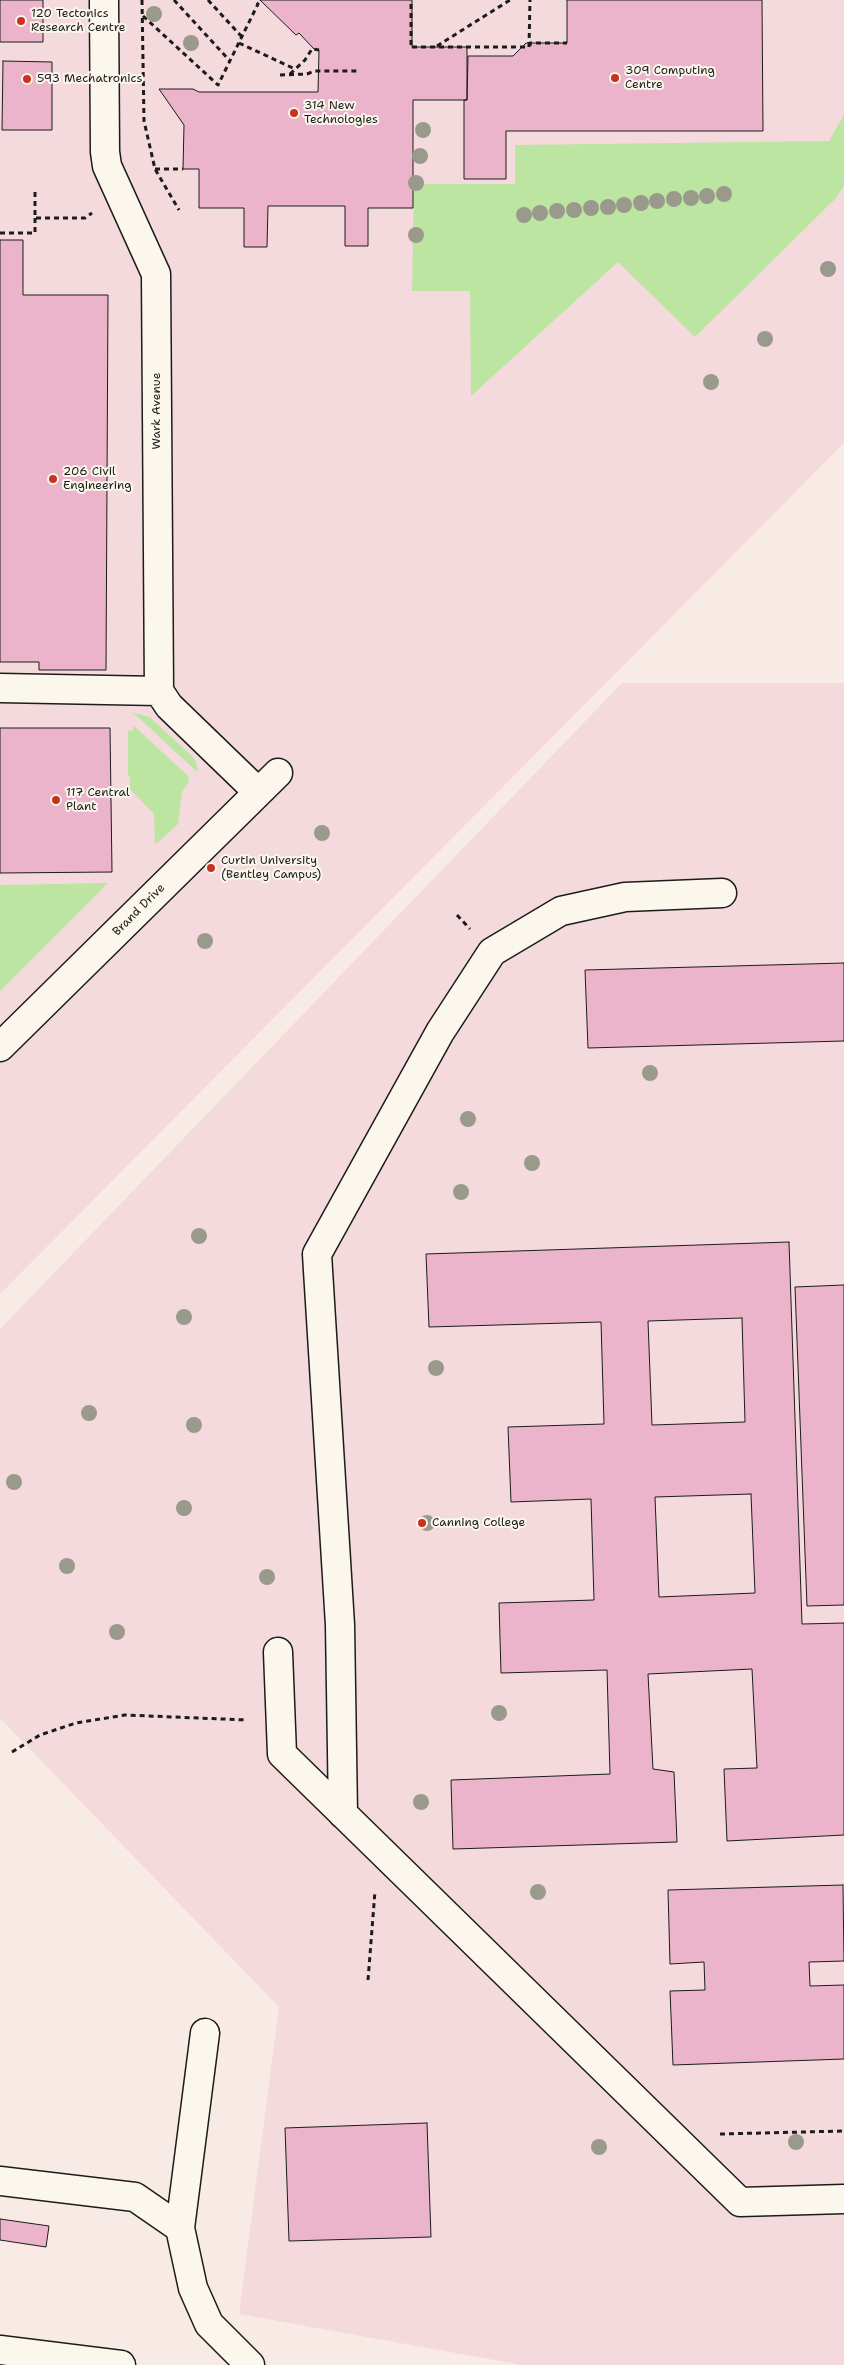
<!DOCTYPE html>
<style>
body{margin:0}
canvas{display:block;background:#f8eae5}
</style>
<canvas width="844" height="2365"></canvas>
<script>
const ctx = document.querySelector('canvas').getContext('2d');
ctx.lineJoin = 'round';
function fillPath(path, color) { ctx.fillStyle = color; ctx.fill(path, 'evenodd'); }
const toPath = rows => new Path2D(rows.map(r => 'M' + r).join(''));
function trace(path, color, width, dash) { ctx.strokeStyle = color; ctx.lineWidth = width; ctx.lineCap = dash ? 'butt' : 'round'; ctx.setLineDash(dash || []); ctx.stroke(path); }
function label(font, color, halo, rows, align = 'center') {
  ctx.font = font + ' "Shantell Sans",sans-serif'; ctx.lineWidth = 4; ctx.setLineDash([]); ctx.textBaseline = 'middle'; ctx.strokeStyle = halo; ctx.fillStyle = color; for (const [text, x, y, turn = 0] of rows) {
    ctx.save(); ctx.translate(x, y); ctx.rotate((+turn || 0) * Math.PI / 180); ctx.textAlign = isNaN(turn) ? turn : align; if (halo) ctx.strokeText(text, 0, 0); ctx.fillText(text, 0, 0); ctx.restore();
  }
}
fillPath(toPath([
 [0,0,844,0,844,443,0,1294],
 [622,683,844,683,844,2365,522,2365,239,2314,279,2007,0,1718,0,1329]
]), '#f4dadd');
fillPath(toPath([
 [844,115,844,186,835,199,695,337,618,262,471,396,470,291,412,291,414,184,515,184,515,145,829,141],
 [130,712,150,717,155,722,194,758,199,771,195,770,137,716],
 [133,725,188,776,189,782,182,792,178,824,155,845,154,814,130,789,130,777,128,776,128,730,133,731],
 [108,883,0,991,0,885]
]), '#bce5a2');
const building = toPath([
 [0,0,43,0,43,42,0,42,0,0],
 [260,0,412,0,412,47,467,47,467,100,413,100,413,208,368,208,368,246,345,246,345,206,268,206,267,247,244,247,244,208,199,208,199,169,183,169,184,125,159,89,193,89,199,92,318,92,319,50,314,49,299,33,296,35,260,0],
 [567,0,762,0,763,131,506,131,506,179,464,179,464,100,467,100,468,56,513,56,526,43,567,43,567,0],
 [3,61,52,62,52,130,2,130,3,61],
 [0,240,23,240,23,295,108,295,106,670,39,670,39,662,0,662,0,240],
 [0,728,110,728,112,872,0,873,0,728],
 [844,963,844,1041,588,1048,585,970,844,963],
 [789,1242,802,1624,844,1623,844,1835,727,1841,724,1769,757,1768,752,1669,648,1674,653,1769,674,1772,677,1842,453,1849,451,1780,610,1774,607,1670,501,1673,499,1603,594,1600,591,1499,511,1502,508,1427,604,1424,601,1322,429,1327,426,1254,789,1242],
 [742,1318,745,1422,652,1425,648,1321,742,1318],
 [751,1494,755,1593,659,1597,655,1497,751,1494],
 [844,1285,844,1605,807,1606,795,1287,844,1285],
 [843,1885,844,1961,809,1962,810,1986,844,1985,844,2059,673,2065,670,1991,705,1990,704,1962,670,1964,668,1890,843,1885],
 [427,2123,431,2237,289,2241,285,2128,427,2123],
 [0,2219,49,2226,46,2247,0,2240,0,2219]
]);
fillPath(building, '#ebb4ca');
trace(building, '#1c1c1c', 1);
const minor = toPath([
 [104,0,105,152,107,166,156,274,159,691,169,706,258,792],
 [0,688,159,691],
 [0,1047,278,773],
 [278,1652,282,1754,740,2202,844,2199],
 [343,1814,340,1625,317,1254,440,1032,492,952,561,911,625,897,722,893],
 [205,2033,180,2228,193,2288,209,2324,250,2365],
 [0,2181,135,2197,180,2228],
 [0,2350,121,2365]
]);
trace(minor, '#1c1c1c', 31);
trace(toPath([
 [142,0,144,121,155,169,179,210],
 [174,0,230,61],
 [208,0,242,37],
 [143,16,218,85,258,4,254,0],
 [239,43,295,69],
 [411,45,411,0],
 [437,46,510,0],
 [530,46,530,43,567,43],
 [412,47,529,47,530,0],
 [290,74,305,60,312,49,319,50],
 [280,75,307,74,314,71,357,71],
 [155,169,183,169],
 [35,192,35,218,85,218,92,213],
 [0,233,35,233,35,218],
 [457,915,470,929],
 [12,1752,40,1735,76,1723,125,1715,247,1720],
 [368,1980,375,1891],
 [720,2134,844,2131]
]), '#1c1c1c', 3, [5, 4]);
trace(minor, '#fbf7ec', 28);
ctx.fillStyle = '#999a8c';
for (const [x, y] of [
 [154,14],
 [191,43],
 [423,130],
 [420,156],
 [416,183],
 [724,194],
 [707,196],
 [691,198],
 [674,199],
 [657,201],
 [641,203],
 [624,205],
 [608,207],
 [591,208],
 [574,210],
 [557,211],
 [540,213],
 [524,215],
 [416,235],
 [828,269],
 [765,339],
 [711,382],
 [322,833],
 [205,941],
 [650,1073],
 [468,1119],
 [532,1163],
 [461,1192],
 [199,1236],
 [184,1317],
 [436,1368],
 [89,1413],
 [194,1425],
 [14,1482],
 [184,1508],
 [427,1523],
 [67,1566],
 [267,1577],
 [117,1632],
 [499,1713],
 [421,1802],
 [538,1892],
 [796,2142],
 [599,2147]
]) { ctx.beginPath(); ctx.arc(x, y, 8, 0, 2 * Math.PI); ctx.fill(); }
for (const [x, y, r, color] of [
 [21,21,5,"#c8321e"],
 [615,78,5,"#c8321e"],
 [27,79,5,"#c8321e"],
 [294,113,5,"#c8321e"],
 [53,479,5,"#c8321e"],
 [56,800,5,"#c8321e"],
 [211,868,5,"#c8321e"],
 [422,1523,5,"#c8321e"]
]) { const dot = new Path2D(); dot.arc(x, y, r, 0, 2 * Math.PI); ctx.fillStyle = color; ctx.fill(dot); trace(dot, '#fbf7ec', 2); }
label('12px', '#1c1c1c', '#fbf7ec', [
 ["120 Tectonics",31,14],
 ["Research Centre",31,28],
 ["309 Computing",625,71],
 ["Centre",625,85],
 ["593 Mechatronics",37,79],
 ["314 New",304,106],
 ["Technologies",304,120],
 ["206 Civil",63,472],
 ["Engineering",63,486],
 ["117 Central",66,793],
 ["Plant",66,807],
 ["Curtin University",221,861],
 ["(Bentley Campus)",221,875],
 ["Canning College",432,1523]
], 'left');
label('12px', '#1c1c1c', '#fbf7ec', [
 ["Wark Avenue",157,411,-90],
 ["Brand Drive",139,910,-45]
]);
</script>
